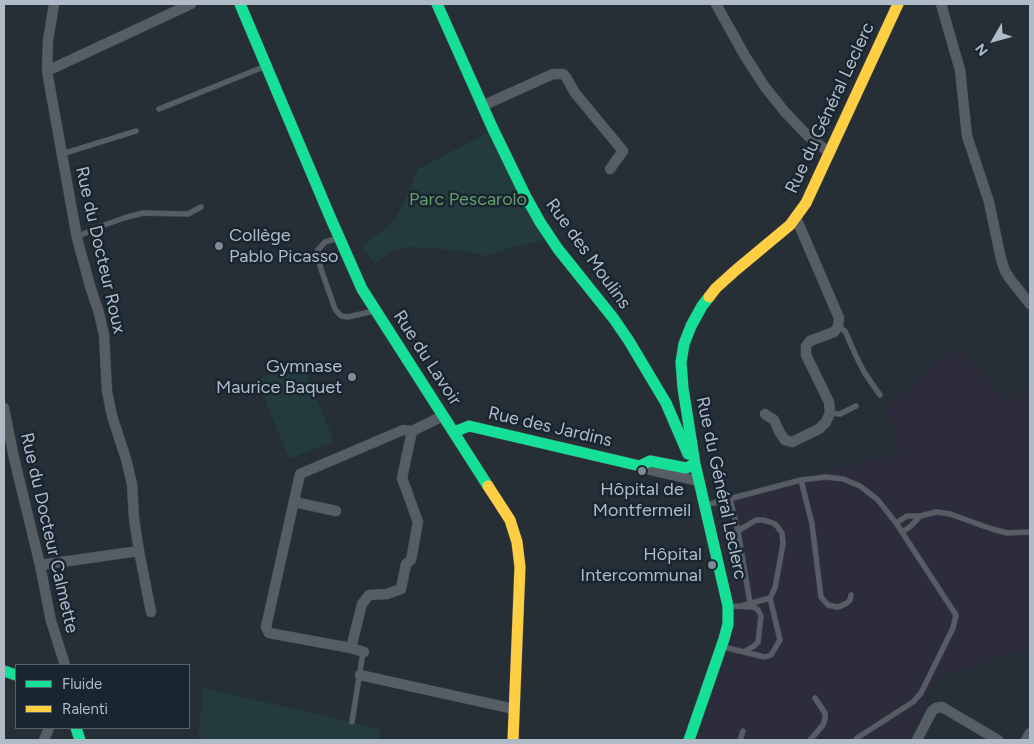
<!DOCTYPE html>
<meta charset="utf-8">
<style>
body{margin:0}
#map{position:relative;width:1034px;height:744px;overflow:hidden;background:#262e36;font-family:Figtree,sans-serif}
canvas{display:block}
.frame{position:absolute;inset:0;border:5px solid #afbcc8;pointer-events:none}
.legend{position:absolute;left:15px;top:664px;width:175px;height:65px;box-sizing:border-box;background:#192631;border:1px solid #55626d;margin:0;padding:6px 9px;list-style:none;font-size:15px;color:#afbcc8}
.legend li{display:flex;align-items:center;gap:10px;height:25px}
.legend b{width:25px;border:1px solid #55626d}
.north{position:absolute;left:969px;top:15px;width:50px;height:50px;-webkit-text-stroke:4px #192631;paint-order:stroke;rotate:232deg;font-size:14px;font-weight:700;line-height:20px;text-align:center;color:#afbcc8}
.north::after{content:'';display:block;margin:auto;width:18px;height:22px;background:#afbcc8;clip-path:polygon(50% 0,100% 100%,50% 72%,0 100%)}
</style>
<div id="map">
<canvas width="1034" height="744"></canvas>
<div class="frame"></div>
<ul class="legend">
<li><b style="height:6px;background:#16e098"></b>Fluide</li>
<li><b style="height:6px;background:#ffcf43"></b>Ralenti</li>
</ul>
<div class="north">N</div>
</div>
<script>
const ctx = document.querySelector('canvas').getContext('2d');
ctx.lineJoin = 'round';
function fillPath(path, color) { ctx.fillStyle = color; ctx.fill(path, 'evenodd'); }
const toPath = rows => new Path2D(rows.map(r => 'M' + r).join(''));
function trace(path, color, width, dash) { ctx.strokeStyle = color; ctx.lineWidth = width; ctx.lineCap = dash ? 'butt' : 'round'; ctx.setLineDash(dash || []); ctx.stroke(path); }
function label(font, color, halo, rows, align = 'center') {
  ctx.font = font + ' Figtree,sans-serif'; ctx.lineWidth = 5; ctx.setLineDash([]); ctx.textBaseline = 'middle'; ctx.strokeStyle = halo; ctx.fillStyle = color; for (const [text, x, y, turn = 0] of rows) {
    ctx.save(); ctx.translate(x, y); ctx.rotate((+turn || 0) * Math.PI / 180); ctx.textAlign = isNaN(turn) ? turn : align; if (halo) ctx.strokeText(text, 0, 0); ctx.fillText(text, 0, 0); ctx.restore();
  }
}
fillPath(toPath([
 [956,346,996,388,1007,402,1026,391,1030,399,1030,649,939,676,908,740,703,740,701,733,734,631,734,598,714,501,790,480,898,454,887,406]
]), '#2c2c3c');
fillPath(toPath([
 [489,132,544,240,507,249,486,256,465,251,412,247,391,251,375,264,362,246,393,222,403,204,418,169],
 [302,362,334,441,289,459,257,380],
 [203,688,352,722,381,730,379,740,198,740]
]), '#233b3c');
const lane = toPath([
 [159,109,266,66],
 [62,154,136,131],
 [77,237,99,227,124,218,143,213,188,214,201,207],
 [339,238,325,242,317,251,321,269,335,309,341,316,348,317,374,311],
 [838,327,845,331,856,356,864,372,880,395],
 [830,413,840,414,856,406],
 [801,480,812,524,821,597,828,605,837,607,841,606,847,603,850,600,851,595],
 [730,499,738,531,750,603],
 [706,505,801,480,826,477,843,479,860,486,878,500,896,523,956,615,953,628,921,693,913,702,857,738,856,740],
 [896,523,907,516,920,516,937,512,950,514,992,529,1007,533,1030,532],
 [738,531,756,520,763,520,773,523,777,526,782,533,783,544,775,588,770,598],
 [902,532,911,526,920,516],
 [730,606,754,607,758,610,761,616,758,642,754,646,744,652],
 [723,647,765,657,771,655,780,640,770,598,741,606],
 [352,722,363,652],
 [740,740,743,731],
 [810,740,823,725,825,719,825,713,815,698]
]);
const street = toPath([
 [54,4,48,41,47,71,77,238,90,286,99,313,104,335,107,391,112,416,126,459,132,484,134,518,139,551,151,612],
 [716,4,745,56,765,87,785,112,808,136,830,153],
 [941,4,960,70,967,136,989,202,1001,259,1005,271,1010,279,1030,304],
 [47,71,191,4],
 [482,106,553,74,563,74,566,77,575,93,623,151,610,169],
 [4,408,14,458,40,565,51,621,65,665],
 [765,414,774,420,780,433,785,440,792,442,819,429,826,422,830,413,829,402,806,355,806,346,810,341,834,332,838,327,839,318,796,218],
 [646,469,659,472,699,481],
 [294,502,336,511],
 [40,565,139,551],
 [351,648,269,633,266,627,300,474,403,430,412,431,443,416],
 [364,652,351,648,362,604,369,595,387,594,401,589,406,564,411,560,418,522,402,478,412,431],
 [360,675,514,709],
 [44,740,49,728],
 [917,740,932,711,936,708,942,707,998,740],
 [1026,740,1030,733]
]);
const fast = toPath([
 [240,4,331,219,362,289,488,486],
 [437,4,492,127,526,197,540,222,558,249,614,319,629,341,666,403,688,454],
 [454,432,469,426,640,466,650,461,686,468,695,464],
 [4,671,16,675],
 [76,728,80,740],
 [689,740,724,639,728,624,728,606,695,464,683,388,681,362,684,344,691,326,702,306,709,297]
]);
const slow = toPath([
 [709,297,716,288,736,270,790,225,806,203,898,4],
 [488,486,510,520,517,542,520,567,513,740]
]);
trace(lane, '#43484e', 6);
trace(street, '#43484e', 11);
trace(fast, '#43484e', 12);
trace(slow, '#43484e', 12);
trace(lane, '#565d64', 5);
trace(street, '#565d64', 10);
trace(fast, '#16e098', 11);
trace(slow, '#ffcf43', 11);
for (const [x, y, r, color] of [
 [219,246,5,"#7f8a95"],
 [352,377,5,"#7f8a95"],
 [642,471,5,"#7f8a95"],
 [712,565,5,"#7f8a95"]
]) { const dot = new Path2D(); dot.arc(x, y, r, 0, 2 * Math.PI); ctx.fillStyle = color; ctx.fill(dot); trace(dot, '#192631', 2); }
label('18px', '#afbcc8', '#192631', [
 ["Rue du Général Leclerc",830,108,-65],
 ["Rue du Docteur Roux",100,250,77],
 ["Rue des Moulins",588,254,54],
 ["Rue du Lavoir",427,358,57],
 ["Rue des Jardins",550,427,13],
 ["Rue du Général Leclerc",721,488,78],
 ["Rue du Docteur Calmette",49,533,77]
]);
label('18px', '#649b6a', '#192631', [
 ["Parc Pescarolo",468,200]
]);
label('18px', '#afbcc8', '#192631', [
 ["Collège",229,236,"left"],
 ["Pablo Picasso",229,257,"left"],
 ["Gymnase",342,367],
 ["Maurice Baquet",342,388],
 ["Hôpital de",642,490,"center"],
 ["Montfermeil",642,511,"center"],
 ["Hôpital",702,555],
 ["Intercommunal",702,576]
], 'right');
</script>
